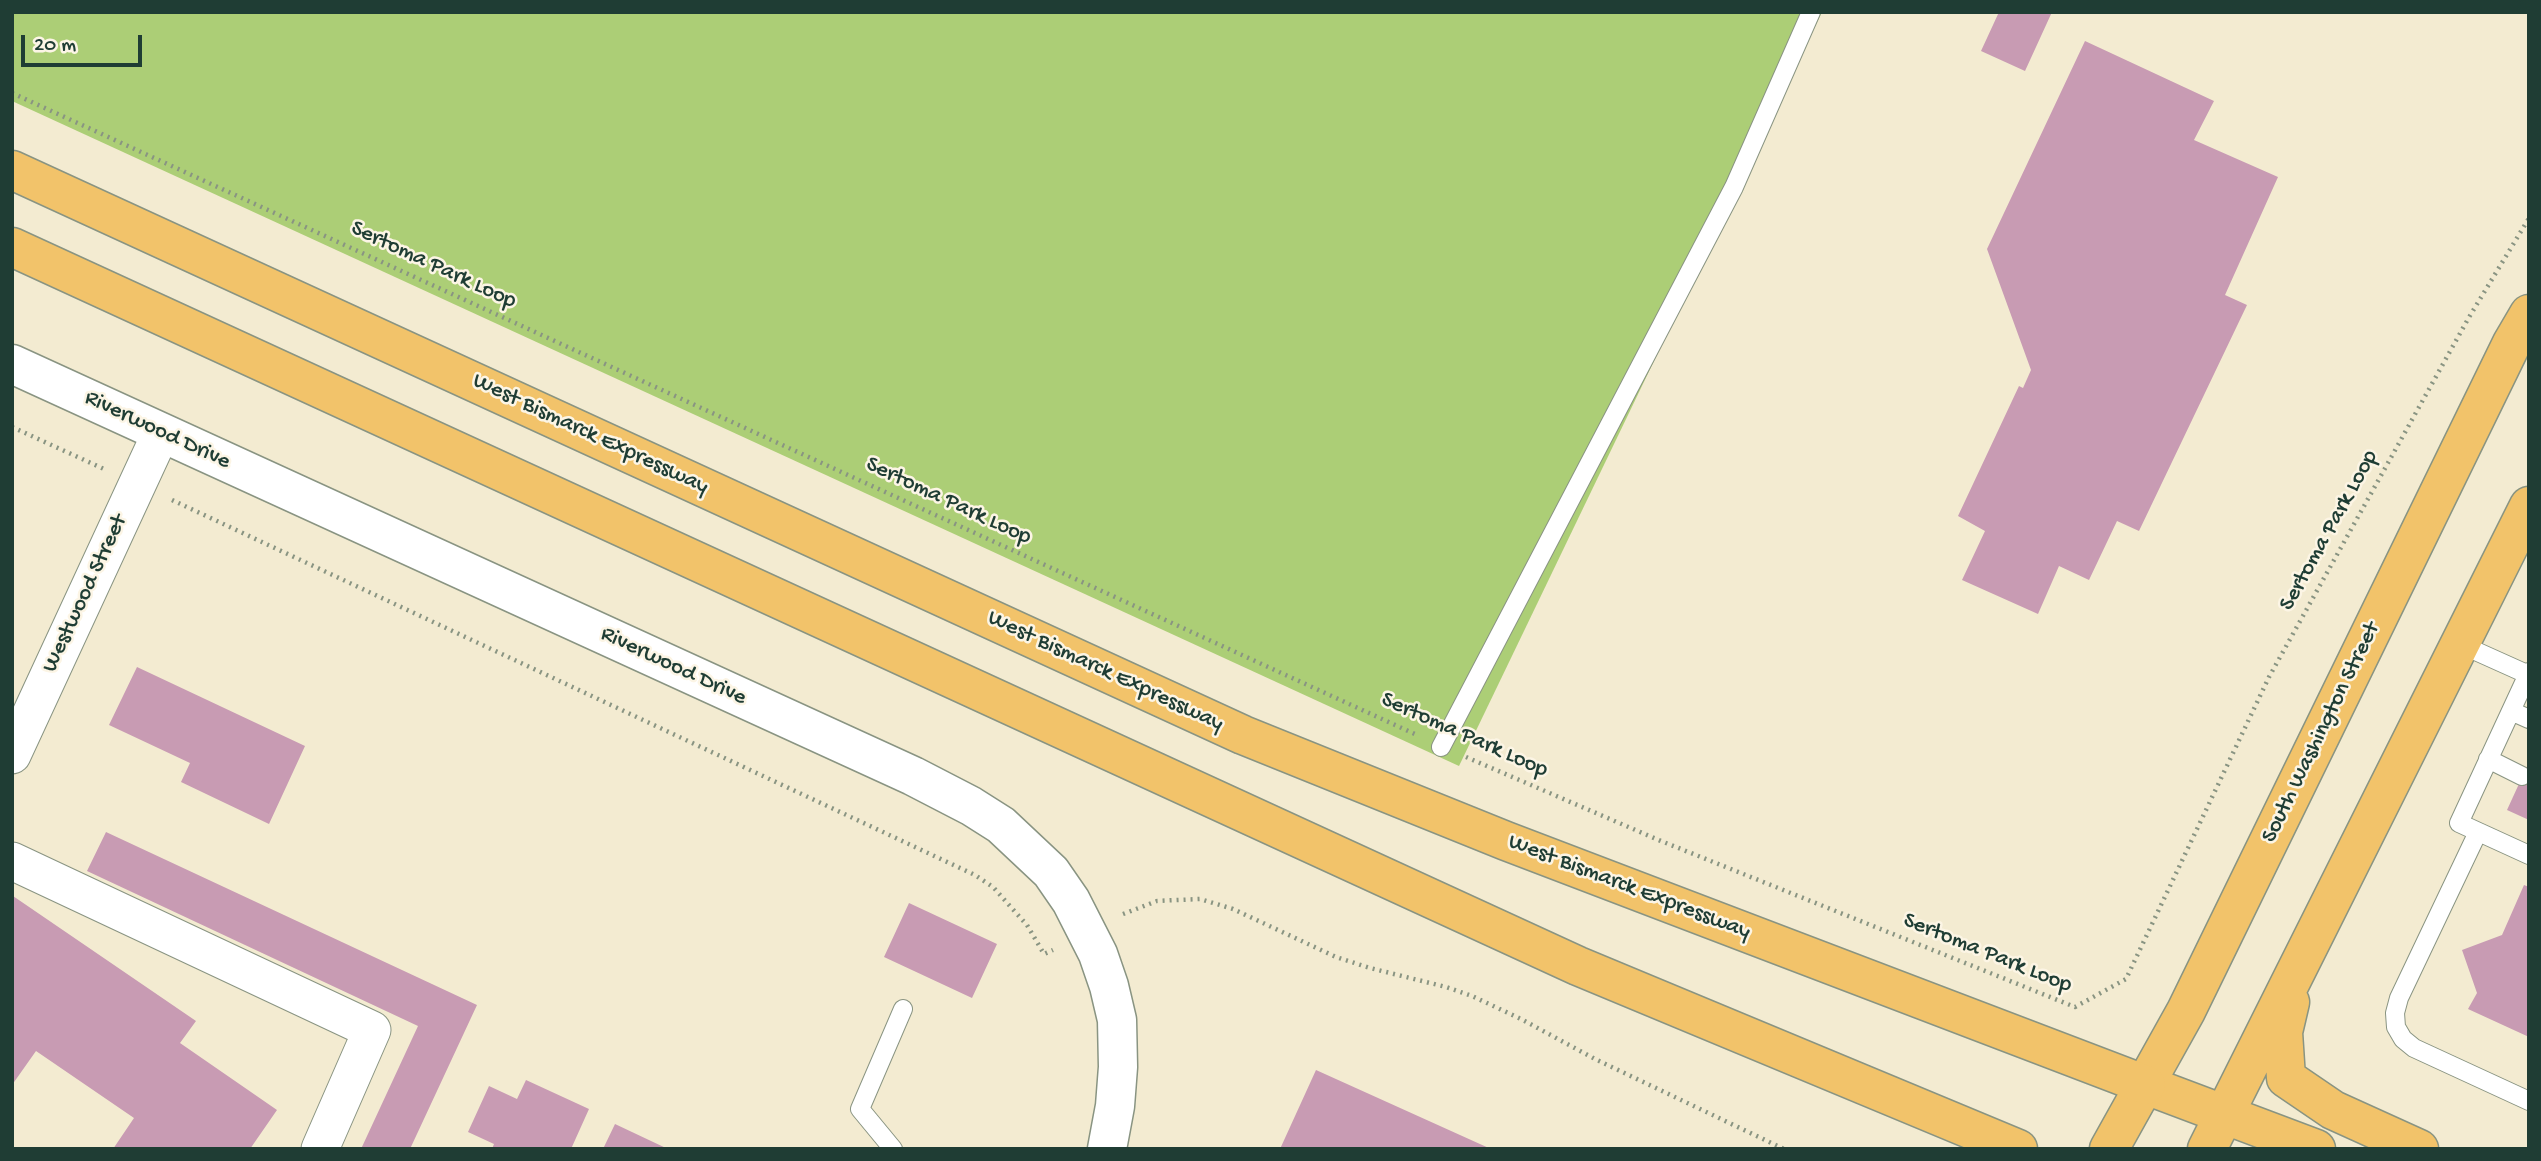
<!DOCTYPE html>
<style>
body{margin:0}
#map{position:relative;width:2541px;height:1161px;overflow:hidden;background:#f3ebd1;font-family:"Gochi Hand",sans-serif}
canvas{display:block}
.frame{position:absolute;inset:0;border:14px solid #1f3d34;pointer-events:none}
.scale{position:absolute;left:21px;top:35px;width:121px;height:32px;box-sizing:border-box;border:4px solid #1f3d34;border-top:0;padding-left:9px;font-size:21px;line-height:24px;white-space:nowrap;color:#1f3d34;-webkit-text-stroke:5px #fcf5e5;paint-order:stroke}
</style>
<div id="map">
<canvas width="2541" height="1161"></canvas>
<div class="frame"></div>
<div class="scale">20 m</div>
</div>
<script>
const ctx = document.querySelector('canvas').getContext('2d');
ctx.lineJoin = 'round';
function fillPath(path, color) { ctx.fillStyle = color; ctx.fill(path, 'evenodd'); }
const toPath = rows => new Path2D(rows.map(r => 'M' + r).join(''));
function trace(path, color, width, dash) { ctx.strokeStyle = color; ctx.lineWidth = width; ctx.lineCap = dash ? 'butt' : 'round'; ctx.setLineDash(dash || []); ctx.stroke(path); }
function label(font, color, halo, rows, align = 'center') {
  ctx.font = font + ' "Gochi Hand",sans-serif'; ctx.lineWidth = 5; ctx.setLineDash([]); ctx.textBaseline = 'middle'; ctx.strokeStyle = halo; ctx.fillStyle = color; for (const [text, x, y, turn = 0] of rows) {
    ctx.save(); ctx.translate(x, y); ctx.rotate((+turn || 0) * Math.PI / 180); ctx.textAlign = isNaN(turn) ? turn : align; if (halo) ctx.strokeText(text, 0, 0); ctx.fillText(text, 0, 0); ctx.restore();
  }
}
fillPath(toPath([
 [12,12,1822,12,1459,766,12,101]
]), '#acce76');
fillPath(toPath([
 [1999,12,2052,12,2025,71,1981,51],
 [2085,41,2214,101,2194,140,2278,177,2225,295,2247,305,2139,531,2117,521,2089,580,2059,566,2038,614,1962,580,1985,531,1958,516,2019,386,2023,388,2031,370,1987,249],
 [137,667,305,746,269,824,181,782,190,763,109,725],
 [2529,762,2529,820,2507,810],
 [106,832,477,1005,410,1149,361,1149,418,1026,87,871],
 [2524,885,2529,887,2529,1037,2468,1009,2477,993,2462,950,2502,935],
 [13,896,196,1021,180,1043,277,1110,250,1149,113,1149,134,1118,36,1051,12,1085],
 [909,903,997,944,972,998,884,957],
 [1316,1070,1491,1149,1280,1149],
 [526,1080,589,1109,571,1149,492,1149,494,1144,468,1132,489,1086,517,1099],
 [615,1124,668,1149,603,1149]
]), '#c89bb3');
const service = toPath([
 [2460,644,2529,675],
 [2529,672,2459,823,2529,855],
 [2511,711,2529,719],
 [1441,747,1734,187,1811,12],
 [2488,759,2522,776],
 [2478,832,2399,998,2395,1013,2396,1027,2403,1039,2414,1048,2529,1101],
 [893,1149,860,1109,903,1009]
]);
const minor = toPath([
 [12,755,161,433],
 [12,861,372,1030,320,1149]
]);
const tertiary = toPath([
 [12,364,913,776,971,806,1001,825,1051,872,1071,901,1098,954,1109,986,1117,1020,1118,1067,1115,1106,1107,1149]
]);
const primary = toPath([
 [2290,1002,2283,1032,2286,1078,2333,1110,2419,1149],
 [2146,1085,2316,1149],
 [2109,1149,2186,1011,2512,343,2529,314],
 [2207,1149,2529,506]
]);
const motorway = toPath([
 [12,170,1243,735,1506,841,2146,1085],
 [12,247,1578,966,2018,1149]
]);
trace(service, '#899482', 20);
trace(minor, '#899482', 39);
trace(tertiary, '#899482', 41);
trace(primary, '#899482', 41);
trace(motorway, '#899482', 41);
trace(toPath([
 [12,93,1417,735],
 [12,427,104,469],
 [172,500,975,875,993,887,1009,905,1027,925,1044,954,1053,950],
 [1466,757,1661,841,2075,1007,2126,979,2269,677,2468,319,2529,218],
 [1123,914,1157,901,1177,900,1200,899,1233,909,1336,957,1370,968,1446,987,1472,996,1521,1019,1595,1059,1784,1149]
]), '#899482', 4.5, [2, 5]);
trace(service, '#fff', 18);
trace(minor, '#fff', 37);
trace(tertiary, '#fff', 38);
trace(primary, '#f2c36a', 38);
trace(motorway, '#f2c36a', 38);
label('23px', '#1f3d34', '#fcf5e5', [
 ["Sertoma Park Loop",433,266,25],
 ["Riverwood Drive",157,431,25],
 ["West Bismarck Expressway",590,435,25],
 ["Sertoma Park Loop",948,502,25],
 ["Sertoma Park Loop",2330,531,-61],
 ["Westwood Street",86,594,-65],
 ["Riverwood Drive",673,667,25],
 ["West Bismarck Expressway",1105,672,25],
 ["South Washington Street",2322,733,-64],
 ["Sertoma Park Loop",1464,736,24],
 ["West Bismarck Expressway",1629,888,21],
 ["Sertoma Park Loop",1987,954,22]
]);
</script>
